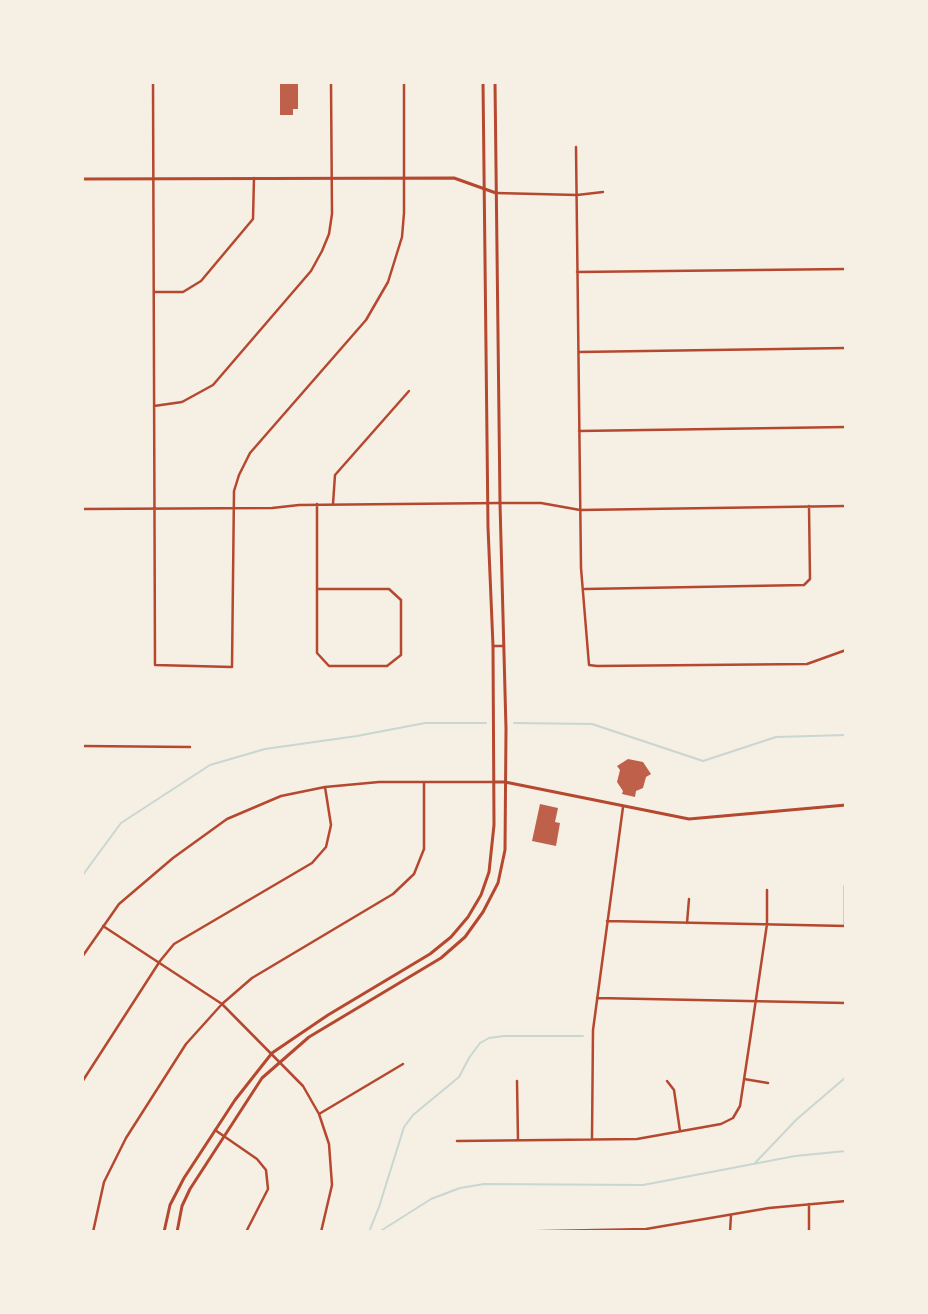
<!DOCTYPE html>
<style>
body{margin:0}
#map{position:relative;width:928px;height:1314px;overflow:hidden;background:#f6efe4;font-family:Karla,sans-serif}
canvas{display:block}
.frame{position:absolute;inset:0;border:84px solid #f6efe4;pointer-events:none}
</style>
<div id="map">
<canvas width="928" height="1314"></canvas>
<div class="frame"></div>
</div>
<script>
const ctx = document.querySelector('canvas').getContext('2d');
ctx.lineJoin = 'round';
const toPath = rows => new Path2D(rows.map(r => 'M' + r).join(''));
function trace(path, color, width, dash) { ctx.strokeStyle = color; ctx.lineWidth = width; ctx.lineCap = dash ? 'butt' : 'round'; ctx.setLineDash(dash || []); ctx.stroke(path); }
function fillPath(path, color) { ctx.fillStyle = color; ctx.fill(path, 'evenodd'); }
trace(toPath([
 [514,723,592,724,703,761,776,737,846,735],
 [82,876,121,823,210,765,265,749,357,736,425,723,486,723],
 [755,1163,797,1119,846,1077],
 [369,1232,379,1207,404,1127,413,1115,459,1077,469,1058,480,1043,489,1038,504,1036,583,1036],
 [379,1232,431,1199,460,1188,484,1184,643,1185,795,1156,846,1151]
]), '#c9d6d2', 2);
fillPath(toPath([
 [280,82,298,82,298,109,293,109,293,115,280,115],
 [628,759,643,762,651,774,646,777,643,788,636,791,635,797,622,794,623,791,617,782,620,770,617,766],
 [540,804,558,808,555,822,560,823,556,846,532,841]
]), '#bf614a');
trace(toPath([
 [153,82,155,665,232,667,234,491,239,475,250,453,366,320,388,282,402,237,404,213,404,82],
 [576,147,581,568,589,665,597,666,807,664,846,650],
 [496,193,577,195,603,192],
 [577,272,846,269],
 [154,292,183,292,201,281,253,219,254,178],
 [579,352,846,348],
 [154,406,182,402,213,385,311,271,322,251,329,234,332,214,331,82],
 [579,431,846,427],
 [317,504,317,653,329,666,387,666,401,655,401,600,389,589,317,589],
 [333,504,335,475,409,391],
 [82,509,272,508,299,505,500,503,541,503,580,510,846,506],
 [585,589,804,585,810,579,809,506],
 [493,646,503,646],
 [82,746,190,747],
 [607,921,846,926],
 [687,923,689,899],
 [103,926,222,1004,303,1086,319,1114,329,1144,332,1185,321,1232],
 [845,926,845,886],
 [82,957,119,904,173,858,227,819,281,796,325,787,379,782,494,782],
 [597,998,846,1003],
 [744,1079,768,1083],
 [517,1081,518,1140],
 [667,1081,674,1090,680,1131],
 [82,1082,160,961,174,944,312,863,326,847,331,825,325,787],
 [319,1114,403,1064],
 [215,1130,257,1159,266,1170,268,1189,246,1232],
 [592,1138,593,1030,623,807],
 [457,1141,637,1139,721,1124,733,1118,740,1106,750,1040,767,924,767,890],
 [809,1204,809,1232],
 [93,1232,104,1182,126,1138,186,1044,222,1004,252,978,393,894,414,874,424,849,424,782],
 [498,1232,646,1229,769,1208,846,1201],
 [730,1232,731,1215]
]), '#b5482f', 2.5);
trace(toPath([
 [82,179,454,178,496,193],
 [494,782,505,782,689,819,846,805]
]), '#b5482f', 3);
trace(toPath([
 [164,1232,170,1205,184,1178,235,1100,272,1053,328,1015,430,954,451,937,468,917,481,895,489,872,494,825,493,646,488,527,483,82],
 [177,1232,182,1206,190,1189,262,1078,309,1037,441,958,465,937,483,912,498,883,505,850,506,729,500,503,495,82]
]), '#b5482f', 3);
</script>
